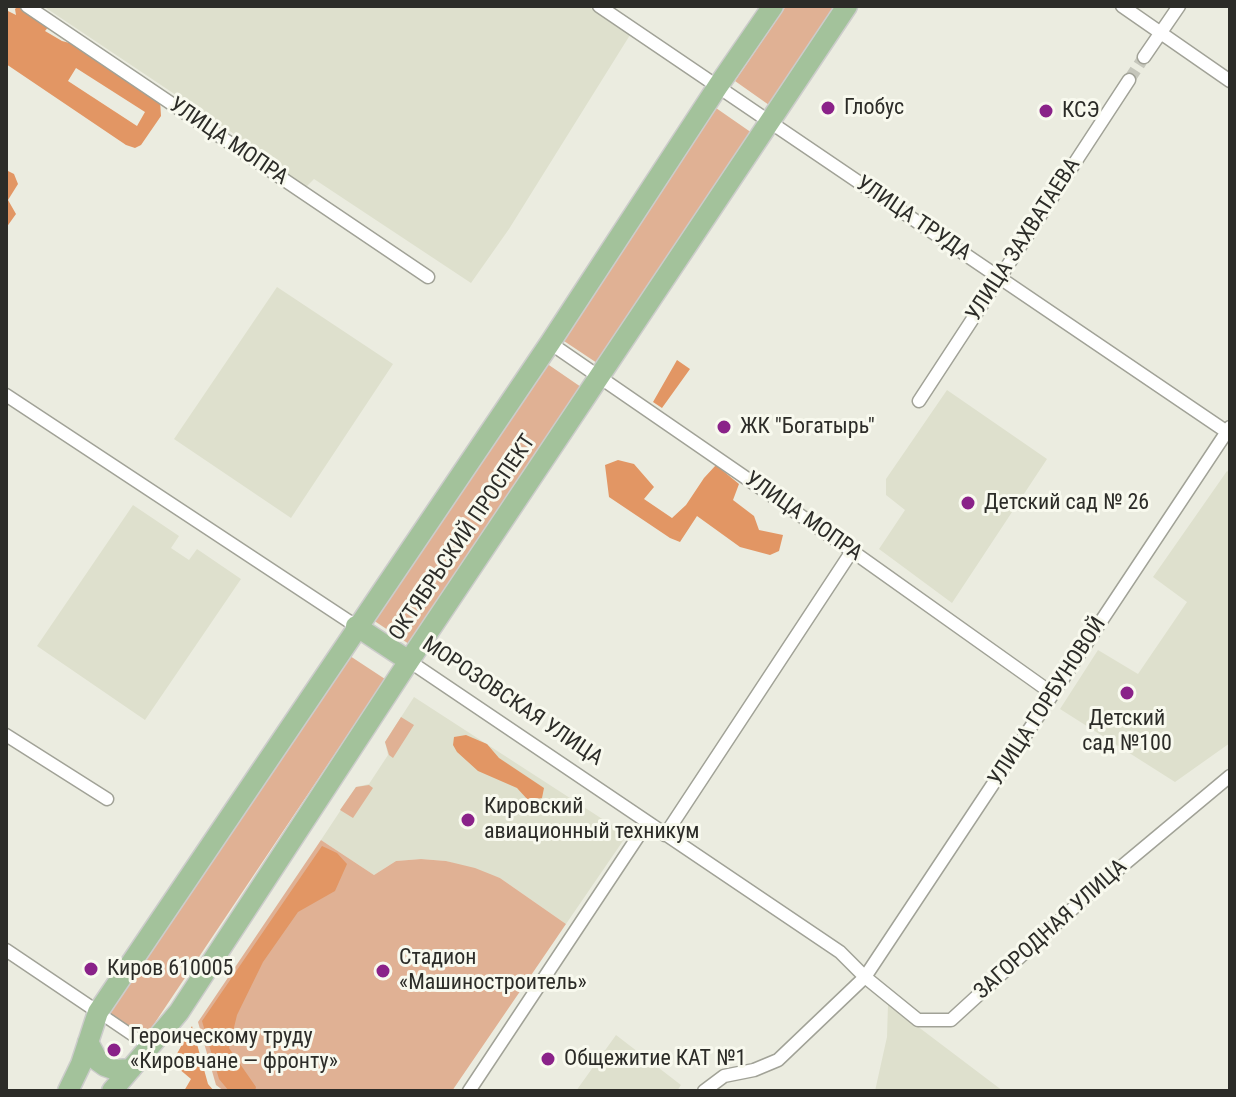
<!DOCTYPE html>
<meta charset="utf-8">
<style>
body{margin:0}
#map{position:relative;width:1236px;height:1097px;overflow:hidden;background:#ebece0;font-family:"Roboto Condensed",sans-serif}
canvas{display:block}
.frame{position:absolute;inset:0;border:8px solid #2c2c28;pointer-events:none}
</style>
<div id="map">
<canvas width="1236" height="1097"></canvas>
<div class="frame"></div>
</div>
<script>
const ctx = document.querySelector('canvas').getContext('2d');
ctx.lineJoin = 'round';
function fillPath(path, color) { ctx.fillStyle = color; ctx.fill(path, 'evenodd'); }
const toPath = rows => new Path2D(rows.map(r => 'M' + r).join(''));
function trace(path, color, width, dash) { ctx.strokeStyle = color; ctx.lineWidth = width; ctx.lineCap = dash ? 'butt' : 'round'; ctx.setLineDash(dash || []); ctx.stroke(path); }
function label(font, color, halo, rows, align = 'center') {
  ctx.font = font + ' "Roboto Condensed",sans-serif'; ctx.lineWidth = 6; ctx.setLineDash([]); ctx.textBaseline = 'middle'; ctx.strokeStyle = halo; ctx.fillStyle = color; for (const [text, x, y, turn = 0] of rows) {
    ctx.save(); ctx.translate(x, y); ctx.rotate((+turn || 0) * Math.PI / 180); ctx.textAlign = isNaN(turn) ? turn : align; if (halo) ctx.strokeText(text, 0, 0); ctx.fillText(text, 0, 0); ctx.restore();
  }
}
fillPath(toPath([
 [43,6,588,6,630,35,509,229,471,283,314,179,305,188,287,176,282,166],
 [277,287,393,364,291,518,174,439],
 [947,390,1047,459,952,603,879,549,905,510,886,495,886,479],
 [1227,471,1230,473,1230,743,1175,782,1060,709,1098,650,1138,674,1187,602,1153,577],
 [133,505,179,536,171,548,189,560,197,549,241,579,145,720,37,646],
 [414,697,627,835,566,924,500,878,446,861,421,859,396,861,374,875,321,840,356,787,369,784,388,755,385,742],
 [888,1004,1003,1091,875,1091,887,1037],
 [616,1035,681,1085,677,1091,576,1091]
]), '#dee0cd');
fillPath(toPath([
 [786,6,836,6,769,105,735,81],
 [716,108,752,133,597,363,561,339],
 [546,363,581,387,409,644,373,620],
 [350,656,385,679,144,1039,109,1015],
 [401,717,414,725,393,758,389,755,385,742],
 [369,785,373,788,353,818,340,810,356,787],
 [321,840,374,875,396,861,421,859,446,861,475,868,500,878,566,924,452,1091,224,1091,216,1085,198,1022]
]), '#e0b194');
fillPath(toPath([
 [18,6,23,6,50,25,45,31,62,41,81,46,125,76,127,82,133,81,160,100,161,116,141,145,135,148,126,145,6,64,6,10,16,15,15,9],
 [76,68,145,112,137,126,68,81],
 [6,170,14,174,18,184,8,200,16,214,6,228],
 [677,360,690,369,662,408,653,402],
 [618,460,634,464,654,487,644,499,672,518,686,505,704,478,716,465,739,484,733,500,754,516,759,530,783,535,779,551,770,555,740,547,697,516,680,542,670,538,609,497,605,465],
 [466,735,487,744,499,758,544,788,542,798,528,800,517,788,478,771,457,752,453,745,454,737],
 [322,846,337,853,347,864,335,891,298,912,263,962,237,1015,229,1048,256,1087,255,1091,229,1091,219,1079,202,1021],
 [192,1026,208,1084,214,1091,184,1091,191,1079,172,1063]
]), '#e29664');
trace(toPath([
 [1129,80,1144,57]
]), '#c5c6bb', 12, [12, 6]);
const pedestrian = toPath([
 [98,1012,151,1048]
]);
const minor = toPath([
 [27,6,428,277],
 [599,6,1227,432],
 [1122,6,1230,81],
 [1144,57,1179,6],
 [550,343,852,551,1053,694],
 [6,395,356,626],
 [919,401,1129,80],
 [409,661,840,952,865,977,918,1020,951,1020,1091,892,1230,776],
 [6,735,107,799],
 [665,835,852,551],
 [6,950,98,1012],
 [469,1091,647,823],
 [704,1091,724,1076,754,1070,778,1060,865,977,1230,427]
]);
const primary = toPath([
 [356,626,409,661],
 [88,1042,98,1061,105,1066,116,1070,131,1069],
 [68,1091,81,1064,98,1012,550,343,718,86,773,6],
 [112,1091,179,1012,409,661,847,6]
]);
trace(pedestrian, '#a1a297', 13);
trace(minor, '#a1a297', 15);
trace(primary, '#cccccb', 23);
trace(pedestrian, '#fff', 10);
trace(minor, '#fff', 12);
trace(primary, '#a3c29b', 20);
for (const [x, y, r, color] of [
 [828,108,8,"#8a2289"],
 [1046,111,8,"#8a2289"],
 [724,427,8,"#8a2289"],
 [968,503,8,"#8a2289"],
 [1127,693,8,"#8a2289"],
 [468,820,8,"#8a2289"],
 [91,969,8,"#8a2289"],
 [383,971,8,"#8a2289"],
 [114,1050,8,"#8a2289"],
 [548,1059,8,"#8a2289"]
]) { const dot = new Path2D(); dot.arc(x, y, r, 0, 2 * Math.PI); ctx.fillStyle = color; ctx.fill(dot); trace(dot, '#f8f9ee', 3); }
label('22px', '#2c2c28', '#f8f9ee', [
 ["Глобус",844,108],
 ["КСЭ",1062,111],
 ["ЖК \"Богатырь\"",740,427],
 ["Детский сад № 26",984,503],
 ["Детский",1127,719,"center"],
 ["сад №100",1127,744,"center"],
 ["Кировский",484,807],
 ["авиационный техникум",484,832],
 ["Стадион",399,958],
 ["«Машиностроитель»",399,983],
 ["Киров 610005",107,969],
 ["Героическому труду",130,1037],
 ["«Кировчане — фронту»",130,1062],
 ["Общежитие КАТ №1",564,1059]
], 'left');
label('22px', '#2c2c28', '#f8f9ee', [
 ["УЛИЦА МОПРА",228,142,34],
 ["УЛИЦА ТРУДА",913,219,34],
 ["УЛИЦА ЗАХВАТАЕВА",1024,240,-57],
 ["УЛИЦА МОПРА",803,517,35],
 ["ОКТЯБРЬСКИЙ ПРОСПЕКТ",463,538,-56],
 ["МОРОЗОВСКАЯ УЛИЦА",512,702,34],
 ["УЛИЦА ГОРБУНОВОЙ",1048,702,-57],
 ["ЗАГОРОДНАЯ УЛИЦА",1051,930,-42]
]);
</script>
